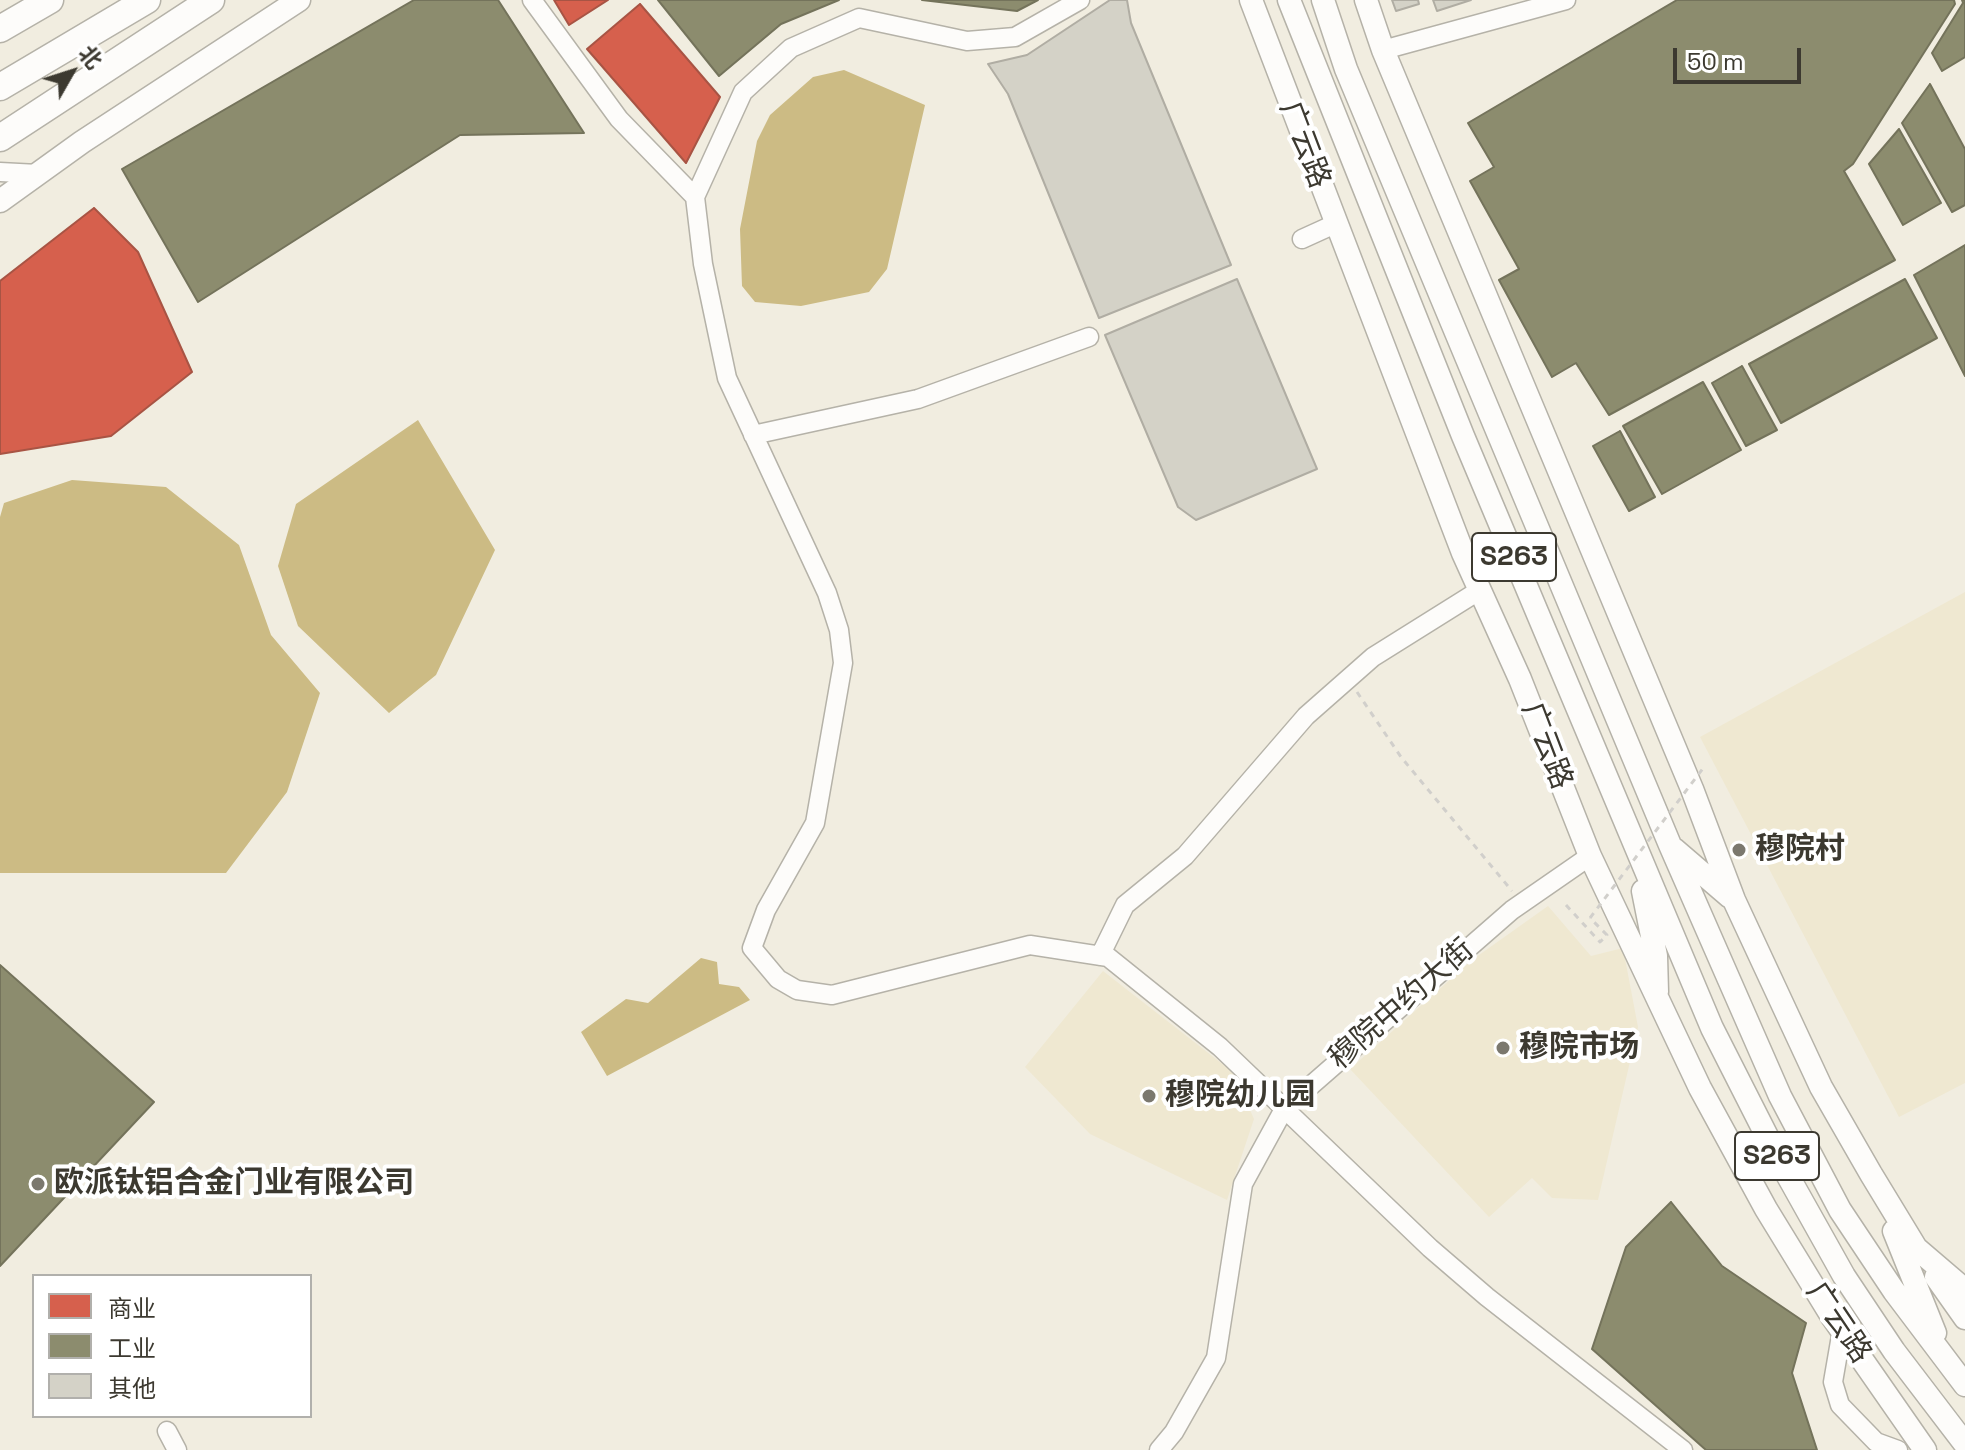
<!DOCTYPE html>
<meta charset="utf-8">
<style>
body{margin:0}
#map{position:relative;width:1965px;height:1450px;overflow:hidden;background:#f1ede0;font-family:"Space Grotesk","Noto Sans SC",sans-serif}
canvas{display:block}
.legend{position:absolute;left:32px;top:1274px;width:280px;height:144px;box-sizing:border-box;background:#fff;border:2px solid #b1b0ac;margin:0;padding:10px 14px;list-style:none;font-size:24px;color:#3c3930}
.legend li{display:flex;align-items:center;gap:16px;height:40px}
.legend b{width:40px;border:2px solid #b1b0ac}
.north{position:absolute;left:32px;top:32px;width:80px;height:80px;-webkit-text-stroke:6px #fff;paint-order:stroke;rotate:51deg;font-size:22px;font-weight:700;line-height:32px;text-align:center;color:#3c3930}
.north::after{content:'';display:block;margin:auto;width:28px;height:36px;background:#3c3930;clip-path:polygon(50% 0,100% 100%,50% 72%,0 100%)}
.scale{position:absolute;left:1673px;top:48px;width:128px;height:36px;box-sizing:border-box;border:4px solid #3c3930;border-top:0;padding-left:10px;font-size:24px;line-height:28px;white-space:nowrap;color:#3c3930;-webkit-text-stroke:6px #fff;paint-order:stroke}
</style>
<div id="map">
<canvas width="1965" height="1450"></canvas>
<ul class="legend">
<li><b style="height:22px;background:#d6604d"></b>商业</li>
<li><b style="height:22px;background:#8c8c6e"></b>工业</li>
<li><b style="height:22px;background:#d4d2c7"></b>其他</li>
</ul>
<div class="north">北</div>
<div class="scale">50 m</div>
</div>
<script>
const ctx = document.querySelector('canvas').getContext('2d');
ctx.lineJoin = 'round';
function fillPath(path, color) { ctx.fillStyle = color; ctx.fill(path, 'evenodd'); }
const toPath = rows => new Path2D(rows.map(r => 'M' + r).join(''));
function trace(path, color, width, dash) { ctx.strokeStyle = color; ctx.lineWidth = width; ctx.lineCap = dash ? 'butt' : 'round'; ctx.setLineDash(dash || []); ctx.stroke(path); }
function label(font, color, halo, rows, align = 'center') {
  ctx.font = font + ' "Space Grotesk","Noto Sans SC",sans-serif'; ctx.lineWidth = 8; ctx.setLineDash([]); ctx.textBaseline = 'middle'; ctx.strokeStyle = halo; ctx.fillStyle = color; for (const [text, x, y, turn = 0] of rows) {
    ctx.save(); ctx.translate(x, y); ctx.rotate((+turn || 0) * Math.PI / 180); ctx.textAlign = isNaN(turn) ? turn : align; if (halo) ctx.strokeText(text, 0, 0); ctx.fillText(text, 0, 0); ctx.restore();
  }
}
fillPath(toPath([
 [1965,592,1965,1083,1899,1117,1700,737],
 [1548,906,1591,956,1623,948,1638,1027,1598,1200,1552,1198,1532,1178,1489,1217,1350,1069,1472,960],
 [1103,971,1234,1073,1254,1119,1227,1200,1090,1134,1025,1067]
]), '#efe8d1');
fillPath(toPath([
 [844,70,925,105,887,269,869,292,801,306,755,302,742,286,740,229,757,141,770,115,813,77],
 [418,420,495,550,436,675,389,713,298,626,278,566,296,504],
 [72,480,166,487,239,545,271,635,320,693,287,792,226,873,0,873,0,517,4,503],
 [701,958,717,962,719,984,739,987,750,1000,607,1076,581,1032,626,999,648,1003]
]), '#ccbb84');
const shops = toPath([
 [554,0,608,0,569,25,554,0],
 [640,4,720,97,686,163,587,49,640,4],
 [94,208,138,252,192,372,111,436,0,454,0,281,94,208]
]);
fillPath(shops, '#d6604d');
trace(shops, '#a85444', 2);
const industry = toPath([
 [414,0,498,0,584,133,460,135,198,302,122,169,414,0],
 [658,0,839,0,781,24,719,76,658,0],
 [922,0,1038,0,1017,11,922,0],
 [1677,0,1954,0,1955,4,1853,164,1844,171,1895,260,1609,415,1576,363,1552,377,1499,280,1519,269,1470,181,1494,167,1468,123,1677,0],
 [1962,0,1965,0,1965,57,1942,71,1932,53,1963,3,1962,0],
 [1930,84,1965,149,1965,205,1952,212,1902,123,1930,84],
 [1899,129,1941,203,1903,225,1869,164,1899,129],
 [1965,245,1965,376,1914,275,1965,245],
 [1905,279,1937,338,1781,423,1749,364,1905,279],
 [1742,366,1777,430,1746,446,1712,383,1742,366],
 [1703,382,1741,450,1662,494,1623,426,1703,382],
 [1620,431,1655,497,1629,511,1593,446,1620,431],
 [0,965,154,1102,0,1266,0,965],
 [1671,1202,1722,1266,1806,1323,1792,1373,1817,1450,1706,1450,1592,1349,1626,1247,1671,1202]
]);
fillPath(industry, '#8c8c6e');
trace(industry, '#74735b', 2);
const building = toPath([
 [1110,0,1127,0,1131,23,1231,265,1099,318,1008,94,988,64,1027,55,1110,0],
 [1392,0,1418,0,1419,4,1396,11,1392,0],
 [1433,0,1471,0,1437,11,1433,0],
 [1237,279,1317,469,1196,520,1178,507,1105,335,1237,279]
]);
fillPath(building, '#d4d2c7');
trace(building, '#b0ada3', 2);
const minor = toPath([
 [532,0,619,119,695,197,703,264,727,378,827,593,839,630,843,663,815,823,766,910,752,948,778,979,797,990,832,995,1030,945,1108,957,1220,1047,1430,1248,1487,1297,1683,1450],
 [1383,50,1566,0],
 [0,172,38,174],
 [695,197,743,92,791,48,859,18,967,41,1015,37,1080,0],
 [1302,239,1335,224],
 [753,435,918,399,1089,337],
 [1100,956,1125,905,1185,856,1306,716,1373,657,1480,590],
 [1842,1330,1833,1382,1840,1405,1876,1442,1898,1450],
 [167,1431,177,1450],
 [1159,1450,1174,1432,1216,1358,1243,1184,1284,1109,1512,910,1590,856]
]);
const major = toPath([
 [1251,0,1463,553,1520,679,1590,856,1700,1088,1766,1209,1831,1315,1925,1450],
 [1289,0,1463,436,1712,1028,1779,1160,1844,1276,1894,1351,1965,1444],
 [1323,0,1346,69,1670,845,1780,1096,1840,1210,1894,1291,1965,1385],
 [1366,0,1383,50,1692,789,1734,900,1821,1087,1871,1174,1916,1248,1965,1290],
 [0,201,82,142,299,0],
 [1674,849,1730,897],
 [1643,891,1656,956,1657,992],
 [1894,1231,1935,1333],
 [1936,1277,1965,1318]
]);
const highway = toPath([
 [0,29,50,0],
 [0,87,147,0],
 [0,138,211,0]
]);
trace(minor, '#b5b2a8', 21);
trace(major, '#b5b2a8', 25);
trace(highway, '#b5b2a8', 29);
trace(toPath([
 [1357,692,1401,757,1512,891],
 [1566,905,1600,942,1607,935,1590,918]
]), '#d1cfcb', 3, [6, 6]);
trace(minor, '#fdfcfa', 18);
trace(major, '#fdfcfa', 22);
trace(highway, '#fdfcfa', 26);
trace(toPath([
 [1590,918,1704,767]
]), '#d1cfcb', 3, [6, 6]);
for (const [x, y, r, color] of [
 [1739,850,8,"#7b786e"],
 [1503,1048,8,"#7b786e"],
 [1149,1096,8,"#7b786e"],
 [38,1184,8,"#7b786e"]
]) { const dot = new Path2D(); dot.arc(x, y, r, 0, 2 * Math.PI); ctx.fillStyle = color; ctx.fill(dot); trace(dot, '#fff', 3); }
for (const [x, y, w] of [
 [1514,557,84],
 [1777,1156,84]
]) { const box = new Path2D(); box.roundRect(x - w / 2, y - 24, w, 48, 6); ctx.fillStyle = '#fff'; ctx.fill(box); trace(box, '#3c3930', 2); }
label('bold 28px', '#3c3930', null, [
 ["S263",1514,557],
 ["S263",1777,1156]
]);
label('30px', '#3c3930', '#fff', [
 ["广云路",1304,145,69],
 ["广云路",1546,746,69],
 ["穆院中约大街",1402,1005,-41],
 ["广云路",1838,1323,56]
]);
label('bold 30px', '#3c3930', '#fff', [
 ["穆院村",1755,850],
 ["穆院市场",1519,1048],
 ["穆院幼儿园",1165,1096],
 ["欧派钛铝合金门业有限公司",54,1184]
], 'left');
</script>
